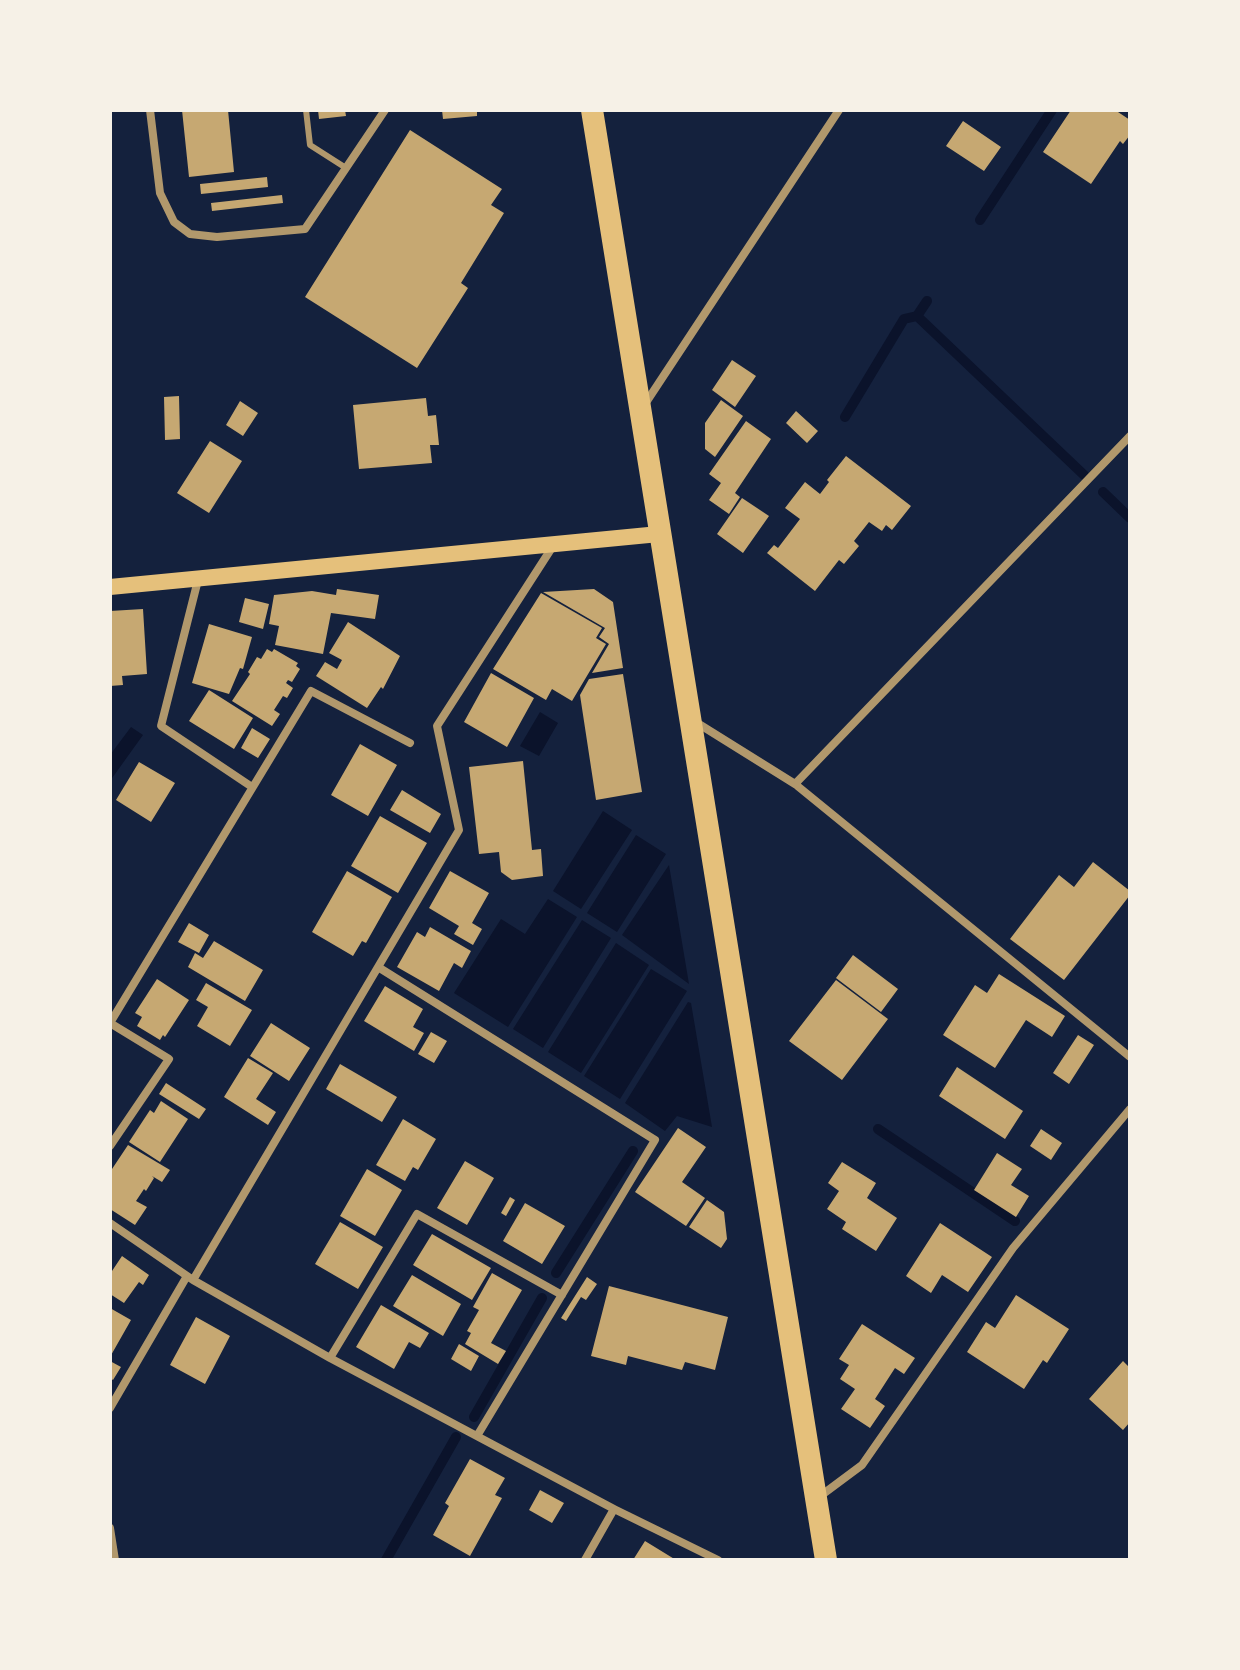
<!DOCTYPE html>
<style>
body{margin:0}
#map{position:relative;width:1240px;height:1670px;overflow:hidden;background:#14213d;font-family:"Source Serif 4",serif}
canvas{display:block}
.frame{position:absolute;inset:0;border:112px solid #f6f1e7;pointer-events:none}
</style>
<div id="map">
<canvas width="1240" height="1670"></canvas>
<div class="frame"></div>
</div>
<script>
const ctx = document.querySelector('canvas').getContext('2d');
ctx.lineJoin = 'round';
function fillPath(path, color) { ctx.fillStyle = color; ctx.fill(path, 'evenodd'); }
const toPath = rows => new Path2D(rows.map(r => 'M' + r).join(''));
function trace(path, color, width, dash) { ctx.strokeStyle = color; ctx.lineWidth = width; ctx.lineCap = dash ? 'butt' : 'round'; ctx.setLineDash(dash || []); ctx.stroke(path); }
fillPath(toPath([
 [540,712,558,723,539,756,520,746],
 [131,727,143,735,110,781,110,755],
 [603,811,632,830,581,909,553,891],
 [636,835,666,854,617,932,587,913],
 [669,865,689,984,622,935],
 [548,899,577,917,508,1027,454,993,501,919,525,934],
 [582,920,611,938,543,1048,513,1029],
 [616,943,649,965,581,1073,548,1052],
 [651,969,687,991,620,1099,584,1076],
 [688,1002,691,1003,712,1127,677,1116,665,1131,625,1103]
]), '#0b132b');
trace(toPath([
 [980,220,1052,110],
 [927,301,917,316,1084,475],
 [845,417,904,319,917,316],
 [1103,492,1130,518],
 [878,1129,1015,1221],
 [556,1273,633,1151],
 [474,1417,542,1298],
 [386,1560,456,1437]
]), '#0b132b', 10);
fillPath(toPath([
 [182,110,228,110,234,172,189,177],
 [318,110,345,110,346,116,319,119],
 [442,110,477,110,477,116,443,119],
 [1071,110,1115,110,1130,120,1130,135,1123,144,1120,141,1091,184,1043,152],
 [963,121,1001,147,984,171,946,146],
 [410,130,502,189,491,205,504,213,461,283,468,288,417,368,305,297],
 [267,177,268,187,201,194,200,184],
 [282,195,283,203,212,211,211,203],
 [732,360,756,376,735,407,712,390],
 [179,396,180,439,165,440,164,397],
 [426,398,428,416,436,415,439,445,430,445,432,463,359,469,353,405],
 [721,400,743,416,715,457,705,449,705,423],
 [240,401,258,413,243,436,226,425],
 [796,411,818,431,807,443,786,423],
 [746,421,771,439,735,493,740,497,729,514,709,500,721,483,709,474],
 [210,441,242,461,209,513,177,493],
 [846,456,911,506,892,530,886,525,882,531,869,522,854,541,859,546,844,564,839,560,815,591,767,553,774,545,778,548,800,519,785,508,805,482,820,494,829,482,827,480],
 [742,498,769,516,743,553,717,534],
 [337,589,379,595,375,619,331,613,323,654,275,645,279,626,269,624,274,595,312,591,336,595],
 [594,589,613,602,623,668,592,673,609,644,599,637,605,628,543,592],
 [541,593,602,628,596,638,606,644,572,701,552,689,546,700,493,669],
 [245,598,269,604,263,629,239,622],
 [143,609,147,674,122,676,123,685,110,686,110,611],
 [348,622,400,656,383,689,381,687,367,708,316,676,325,662,337,669,342,660,329,653],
 [209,624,252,637,243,669,240,668,229,694,192,683],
 [267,649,272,652,274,649,298,663,296,666,300,669,292,682,288,680,286,683,293,688,287,698,283,696,274,710,280,714,272,726,232,701,250,674,248,672,257,657,261,659],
 [491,673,534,698,507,747,464,722],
 [623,674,642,792,596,800,580,695,589,679],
 [209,690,253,718,234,749,189,721],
 [252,728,270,739,258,758,241,748],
 [360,744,397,765,368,816,331,795],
 [523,761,532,850,541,849,543,876,512,880,501,872,499,852,479,854,469,767],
 [139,762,175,783,151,822,116,800],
 [402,790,441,814,430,833,390,810],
 [380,816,427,843,398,893,351,866],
 [1093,862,1130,891,1130,895,1064,980,1010,939,1059,875,1074,887],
 [347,871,392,897,366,943,362,941,353,956,312,932],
 [450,871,489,893,472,923,482,929,473,945,454,934,459,926,429,908],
 [189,923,209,935,199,953,178,942],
 [430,927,471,951,462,968,454,963,439,991,397,967,417,932,425,937],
 [214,941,263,970,245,1001,188,967,195,953,203,958],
 [853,955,898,989,881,1012,836,978],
 [999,974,1065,1016,1052,1037,1026,1020,995,1068,943,1035,975,985,987,993],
 [157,979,189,1000,165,1037,163,1035,160,1040,137,1026,142,1017,135,1013],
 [836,980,888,1019,842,1080,789,1041],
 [206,983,252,1010,230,1046,197,1026,208,1007,196,1000],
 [385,986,423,1009,413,1027,424,1033,414,1051,364,1021],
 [271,1023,310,1048,289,1081,250,1056],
 [431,1032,447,1041,434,1063,418,1054],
 [1078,1035,1094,1045,1069,1084,1053,1073],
 [248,1058,273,1073,256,1099,276,1112,268,1125,224,1097],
 [340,1064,397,1097,382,1122,326,1089],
 [957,1067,1023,1111,1005,1139,939,1096],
 [166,1083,206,1109,199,1119,159,1094],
 [161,1101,188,1119,160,1162,129,1142,150,1110,154,1113],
 [403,1119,436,1139,418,1170,413,1167,405,1181,376,1165],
 [678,1128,706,1147,682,1182,705,1198,686,1226,635,1192],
 [1041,1129,1062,1143,1051,1160,1030,1146],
 [128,1145,170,1170,162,1182,152,1176,154,1178,146,1191,144,1189,136,1201,147,1207,135,1225,110,1209,110,1172],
 [997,1153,1022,1169,1011,1185,1029,1196,1016,1217,974,1190],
 [465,1161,494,1178,467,1225,437,1208],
 [842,1162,876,1183,867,1198,897,1218,876,1251,842,1229,846,1222,827,1209,839,1191,828,1183],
 [367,1169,402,1190,375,1236,340,1216],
 [510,1197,515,1200,506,1216,501,1213],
 [707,1200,724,1212,727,1239,721,1248,689,1227],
 [525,1203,565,1226,542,1264,503,1241],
 [340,1222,383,1247,358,1289,315,1264],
 [940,1223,992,1257,968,1292,942,1275,931,1293,906,1276],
 [432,1234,491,1268,472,1300,413,1265],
 [122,1256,149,1275,143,1285,139,1282,124,1303,110,1294,110,1274],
 [492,1273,522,1290,491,1343,506,1351,498,1364,465,1344,471,1333,467,1331,479,1310,473,1307],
 [412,1275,461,1304,443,1336,393,1306],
 [587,1277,597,1284,586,1300,581,1297,566,1321,561,1318],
 [609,1286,728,1317,715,1370,685,1362,682,1370,628,1356,626,1365,591,1356],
 [1016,1295,1069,1329,1047,1363,1043,1360,1024,1389,967,1352,986,1322,995,1328],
 [381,1305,429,1333,420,1348,409,1342,394,1369,356,1347],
 [110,1308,131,1320,110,1357],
 [196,1317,230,1336,205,1384,170,1365],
 [862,1324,915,1358,904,1374,895,1368,875,1399,885,1406,870,1428,841,1409,855,1389,840,1379,849,1365,839,1359],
 [459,1344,479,1356,471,1371,451,1359],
 [110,1361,121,1367,113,1380,110,1378],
 [1123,1361,1130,1368,1130,1422,1123,1430,1089,1399],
 [470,1459,505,1478,495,1495,502,1498,470,1556,433,1535,449,1506,445,1503],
 [540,1490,564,1503,552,1523,529,1510],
 [645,1541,676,1560,633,1560]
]), '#c6a872');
trace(toPath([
 [306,110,310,145,346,168]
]), '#b1986c', 6);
trace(toPath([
 [150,110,160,193,174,222,190,234,217,237,305,229,385,110],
 [643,407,839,110],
 [198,580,161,726,252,787],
 [694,721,795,784,1130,1057],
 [795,784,1130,436],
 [378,967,655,1140,477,1436],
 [110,1146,169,1059,110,1023,311,691,410,743],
 [110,1223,193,1280,330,1358,614,1509,718,1560],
 [193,1280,459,830,437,726,553,546],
 [330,1358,417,1214,562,1295],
 [110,1408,187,1276],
 [819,1497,862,1465,1013,1248,1130,1109],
 [110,1528,115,1560],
 [585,1560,614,1509]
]), '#b1986c', 8);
trace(toPath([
 [110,587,659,534]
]), '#e5c07b', 16);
trace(toPath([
 [592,110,826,1560]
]), '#e5c07b', 22);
</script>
